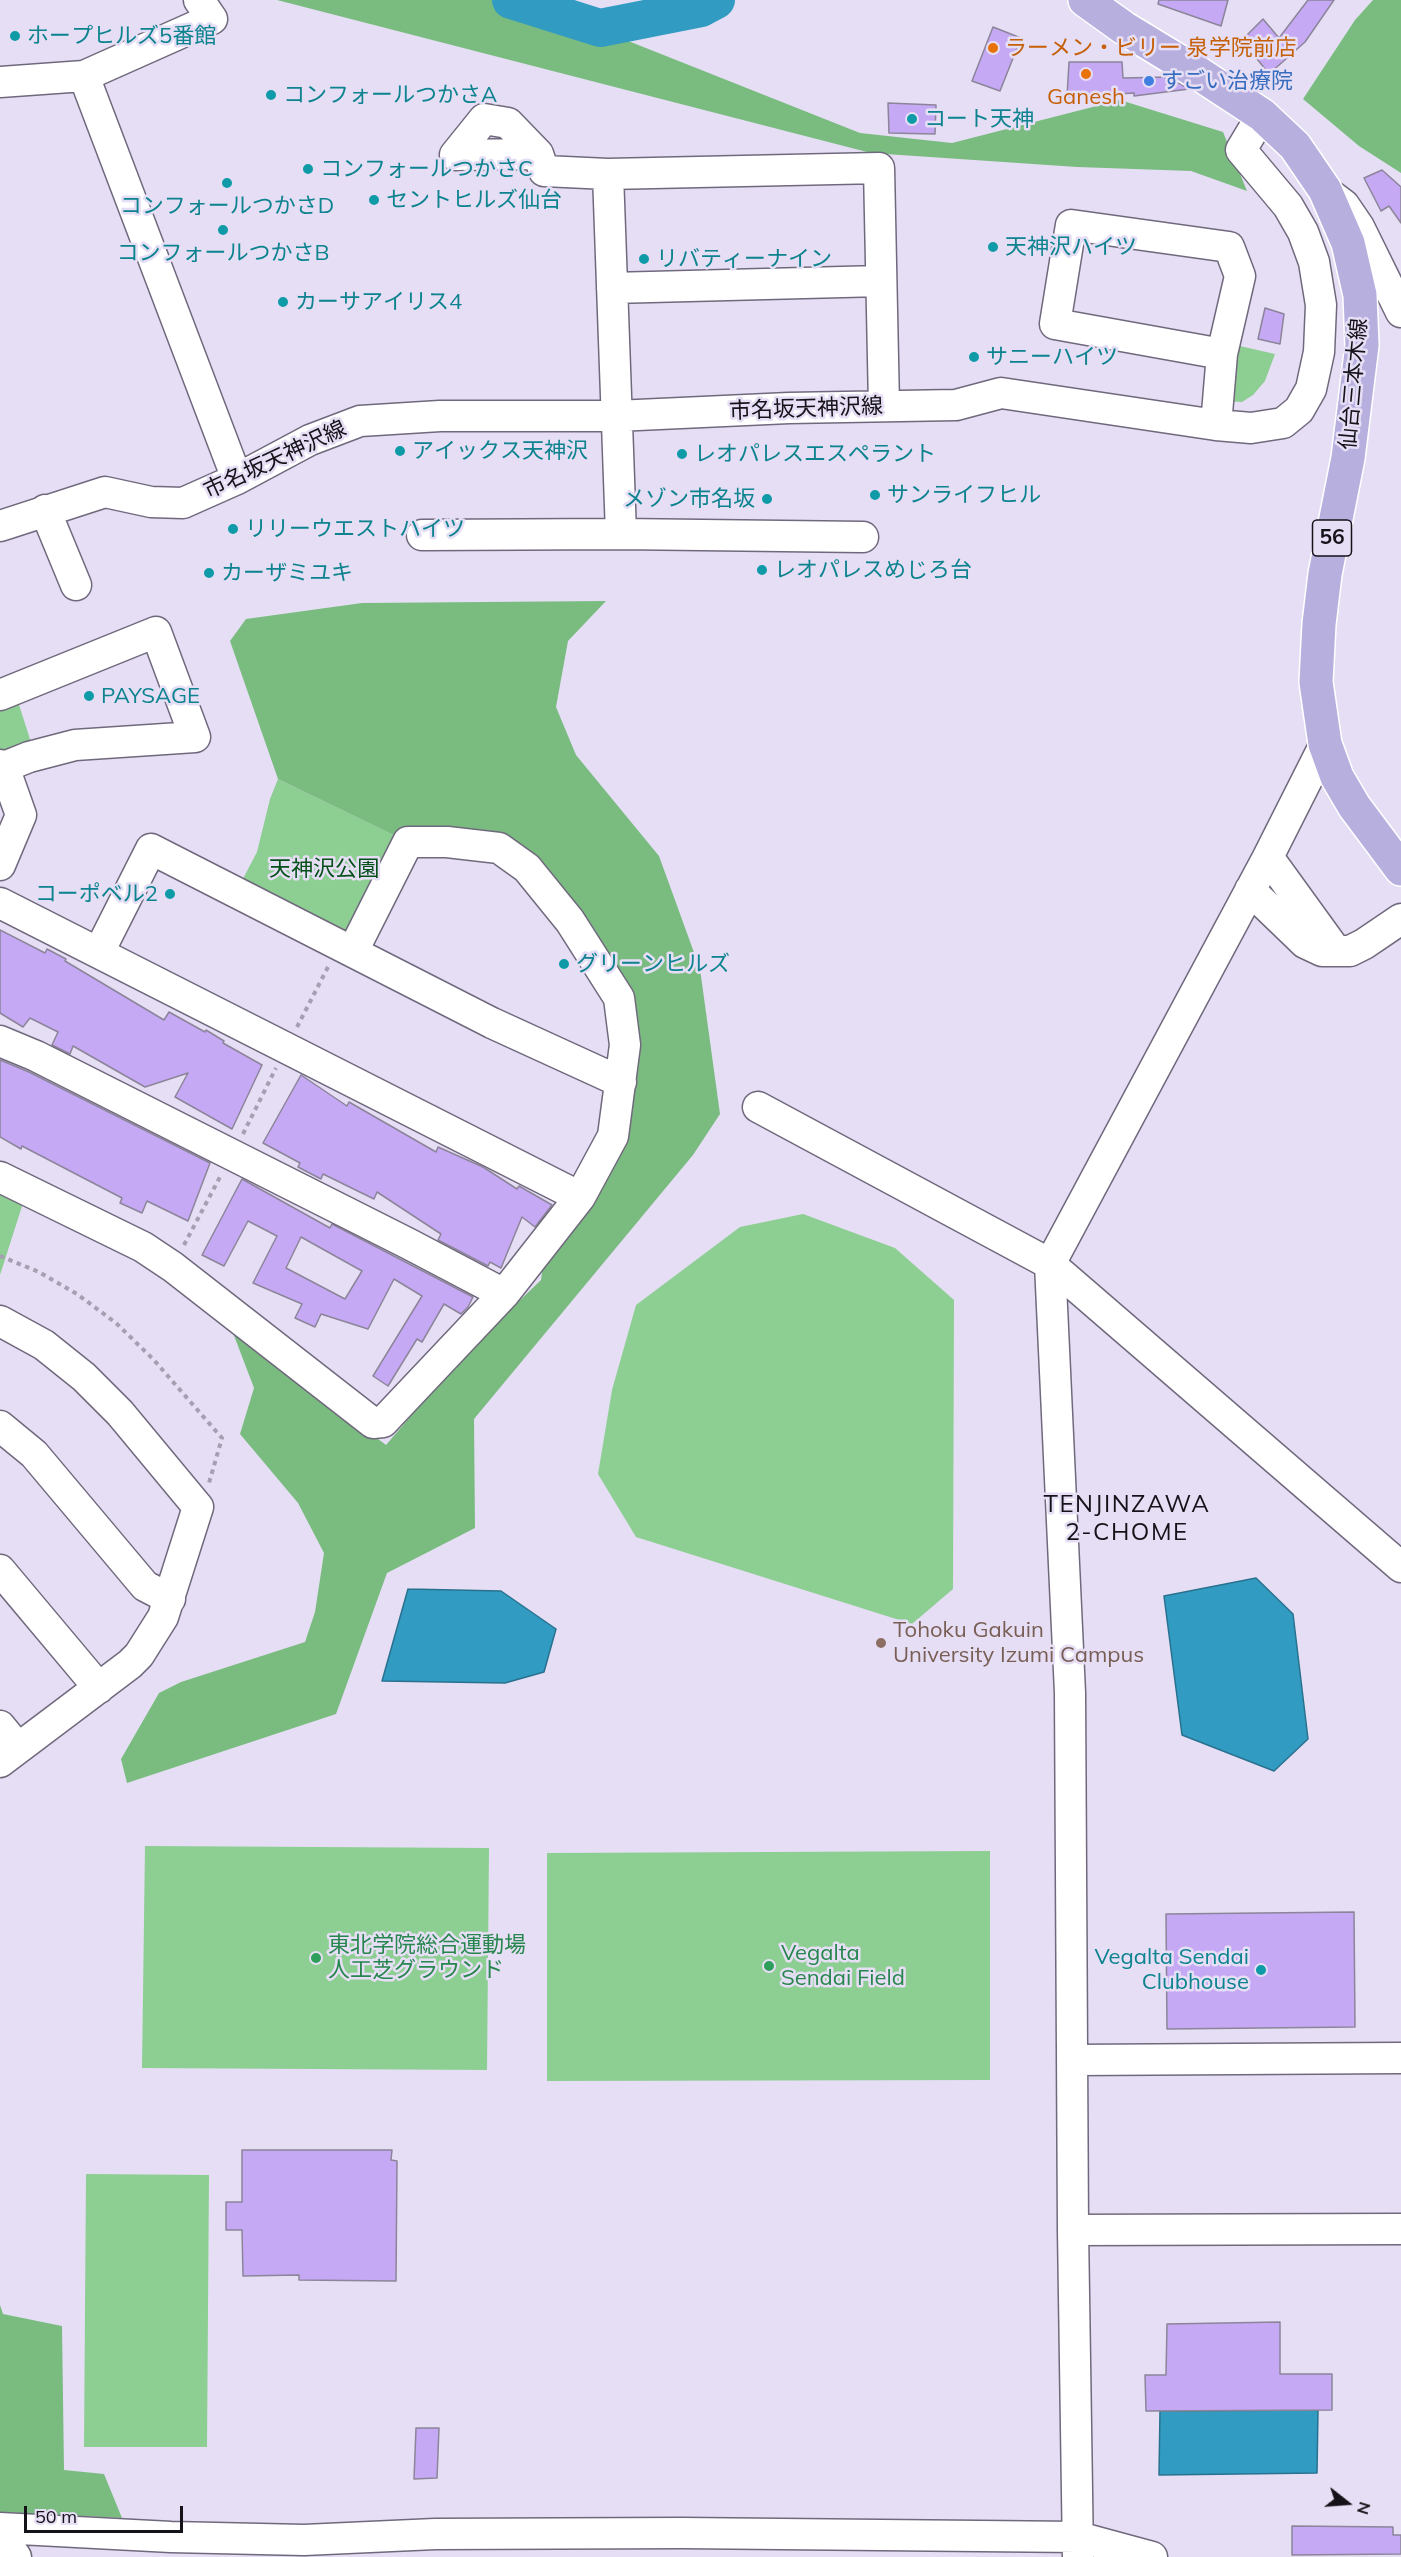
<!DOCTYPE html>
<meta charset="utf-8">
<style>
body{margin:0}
#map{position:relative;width:1401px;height:2557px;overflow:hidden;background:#e6def5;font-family:Mulish,sans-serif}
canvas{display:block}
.north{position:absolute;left:1317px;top:2473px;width:60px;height:60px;-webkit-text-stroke:4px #e6def5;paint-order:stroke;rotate:107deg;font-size:16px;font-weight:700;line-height:24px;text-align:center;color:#151219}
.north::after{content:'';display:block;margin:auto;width:21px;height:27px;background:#151219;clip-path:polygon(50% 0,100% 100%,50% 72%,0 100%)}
.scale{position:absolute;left:24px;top:2506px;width:159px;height:27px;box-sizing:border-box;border:3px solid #151219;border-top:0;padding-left:8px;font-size:18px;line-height:21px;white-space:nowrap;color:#151219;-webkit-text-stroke:4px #e6def5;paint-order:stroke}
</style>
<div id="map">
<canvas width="1401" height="2557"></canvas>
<div class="north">N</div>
<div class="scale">50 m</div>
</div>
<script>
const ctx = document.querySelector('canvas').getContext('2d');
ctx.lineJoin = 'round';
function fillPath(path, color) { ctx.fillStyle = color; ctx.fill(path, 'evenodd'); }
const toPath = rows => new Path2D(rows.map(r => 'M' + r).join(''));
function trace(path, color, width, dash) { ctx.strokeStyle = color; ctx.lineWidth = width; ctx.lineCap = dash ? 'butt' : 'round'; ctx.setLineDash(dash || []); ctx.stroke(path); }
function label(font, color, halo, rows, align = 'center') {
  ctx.font = font + ' Mulish,"Noto Sans JP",sans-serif'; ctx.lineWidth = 5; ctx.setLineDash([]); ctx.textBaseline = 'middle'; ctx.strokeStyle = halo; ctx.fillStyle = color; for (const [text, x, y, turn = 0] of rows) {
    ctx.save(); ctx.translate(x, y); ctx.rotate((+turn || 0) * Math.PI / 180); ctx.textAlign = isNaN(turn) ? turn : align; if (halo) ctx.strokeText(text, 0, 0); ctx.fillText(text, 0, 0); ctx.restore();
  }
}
fillPath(toPath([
 [1231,344,1275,354,1265,381,1253,395,1242,402,1226,401],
 [14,689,35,755,0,765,0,695],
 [278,779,408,842,353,951,236,892,257,852,270,799],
 [0,1188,24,1200,0,1275],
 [803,1214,895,1248,954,1300,953,1589,912,1624,636,1537,598,1474,612,1390,636,1305,740,1227],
 [145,1846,489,1848,487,2070,142,2068],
 [990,1851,990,2080,547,2081,547,1853],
 [86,2174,209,2175,207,2447,84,2447]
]), '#8dce92');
fillPath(toPath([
 [277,0,525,0,860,133,952,143,1120,100,1223,132,1247,191,1191,171,1077,167,871,153],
 [1373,0,1401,0,1401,173,1359,146,1303,99,1355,20],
 [606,601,568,641,556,707,576,755,659,856,700,969,720,1114,693,1155,474,1419,475,1528,387,1573,336,1714,127,1783,121,1759,159,1693,181,1682,305,1642,315,1612,324,1553,298,1503,240,1434,254,1388,230,1325,386,1445,462,1356,541,1280,542,1272,613,1136,619,998,527,868,408,842,278,779,230,641,246,619,362,603],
 [0,2305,3,2314,62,2326,64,2470,104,2474,122,2518,0,2512]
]), '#7abc80');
const water = toPath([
 [1256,1578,1293,1614,1308,1739,1274,1771,1182,1735,1164,1596,1256,1578],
 [408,1589,501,1591,556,1629,544,1672,505,1683,382,1681,408,1589],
 [1318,2410,1317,2473,1159,2475,1160,2411,1318,2410]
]);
fillPath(water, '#329bc2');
trace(water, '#29728f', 1.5);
trace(toPath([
 [511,0,600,28,701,8,716,0]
]), '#329bc2', 38);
const building = toPath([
 [1159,0,1228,0,1221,26,1158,4,1159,0],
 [1308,0,1334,0,1305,42,1269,74,1242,40,1263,19,1279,38,1308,0],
 [993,27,1021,38,1000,91,972,81,993,27],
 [1069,62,1122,62,1123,78,1169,77,1189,89,1134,96,1134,93,1067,97,1069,62],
 [888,103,936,105,935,134,889,133,888,103],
 [1382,170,1401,187,1401,223,1389,206,1381,211,1364,178,1382,170],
 [1265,308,1284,314,1280,344,1258,339,1265,308],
 [0,930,45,953,47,949,66,959,65,961,164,1020,169,1012,205,1032,206,1030,224,1041,223,1043,262,1065,232,1129,175,1097,188,1073,145,1087,73,1046,70,1054,52,1045,58,1032,30,1018,23,1027,0,1013,0,930],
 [0,1060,29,1072,210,1163,188,1221,147,1201,142,1213,120,1203,122,1198,22,1146,21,1149,0,1137,0,1060],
 [301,1075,347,1106,349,1102,436,1152,438,1147,483,1167,517,1189,519,1186,552,1205,535,1227,522,1217,501,1268,490,1262,488,1266,438,1240,441,1234,377,1192,374,1199,323,1174,321,1179,298,1167,300,1163,263,1143,301,1075],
 [242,1179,330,1228,332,1224,473,1297,468,1307,461,1314,444,1304,422,1342,417,1339,388,1386,373,1376,422,1296,394,1279,368,1329,321,1314,315,1327,295,1318,302,1304,253,1283,277,1236,248,1221,224,1266,202,1255,242,1179],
 [301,1237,362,1271,345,1299,286,1268,301,1237],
 [1354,1912,1355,2027,1167,2029,1166,1914,1354,1912],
 [242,2150,392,2150,391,2160,397,2161,396,2281,299,2280,299,2275,243,2276,242,2230,226,2230,226,2202,242,2202,242,2150],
 [1280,2322,1280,2374,1332,2374,1332,2410,1146,2411,1145,2375,1166,2375,1167,2324,1280,2322],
 [416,2428,439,2428,437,2478,414,2479,416,2428],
 [1292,2526,1393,2527,1393,2535,1401,2535,1401,2554,1292,2555,1292,2526]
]);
fillPath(building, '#c6a9f5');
trace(building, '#8c8599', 1.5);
const minor = toPath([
 [84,76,212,19,199,0],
 [0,82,84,76,237,479],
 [538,154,508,123,484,119,455,155,538,154,544,171,608,174,879,168,884,406],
 [1332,196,1344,205,1359,227,1401,312],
 [612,288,881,281],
 [1216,425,1222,354,1240,276,1229,247,1071,225,1055,324,1222,354],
 [45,510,76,585],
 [0,526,105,492,151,502,183,503,237,479,310,440,360,421,440,416,616,416,789,408,956,405,1001,393,1216,425,1251,428,1283,423,1299,410,1311,389,1319,352,1321,305,1314,262,1303,232,1288,206,1241,150,1262,115],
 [621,534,863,537],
 [422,535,621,534,608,174],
 [0,695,156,632,195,737,75,745,29,757,4,767],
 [0,765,4,767,21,815,0,865],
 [1268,857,1336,951,1350,951,1364,944,1401,919],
 [1250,890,1305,943,1322,951,1336,951],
 [0,903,580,1197],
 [99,952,151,849,492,1023,621,1082],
 [0,1041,36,1056,409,1244,504,1294],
 [758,1107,1050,1264,1401,1567],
 [0,1177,143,1247,173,1267,373,1423,383,1422,504,1294,580,1197,613,1136,625,1045,619,998,570,921,527,868,499,848,447,842,408,842,353,951],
 [0,1321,44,1345,84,1377,120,1413,198,1507,163,1617,139,1655,130,1664,0,1762],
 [0,1426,34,1454,145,1586,170,1599],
 [0,1570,99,1688],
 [0,1726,18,1748],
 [1073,2060,1401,2058],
 [1073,2230,1401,2229],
 [0,2528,171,2537,304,2540,435,2534,682,2533,1078,2537,1152,2557],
 [0,2535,16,2557],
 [1078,2557,1073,2230,1070,1693,1050,1264,1268,857,1325,744]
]);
const major = toPath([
 [1085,0,1124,28,1198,73,1262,115,1295,146,1325,190,1348,243,1360,295,1362,345,1348,458,1325,574,1319,624,1316,682,1325,744,1337,777,1354,806,1401,869]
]);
trace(minor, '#70697d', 33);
trace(major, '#fff', 36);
trace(toPath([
 [297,1027,328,967],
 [243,1134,276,1068],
 [184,1245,221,1175],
 [0,1256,39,1272,77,1294,116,1323,153,1359,222,1438,209,1483]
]), '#a59fb1', 4, [4.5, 4.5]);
trace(minor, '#fff', 30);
trace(major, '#b7b0df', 33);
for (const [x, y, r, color] of [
 [15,36,6,"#0f9aa8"],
 [993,48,6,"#e8710a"],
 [1086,74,6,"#e8710a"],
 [1149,81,6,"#3f7fe0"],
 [271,95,6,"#0f9aa8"],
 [912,119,6,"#0f9aa8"],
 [308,169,6,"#0f9aa8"],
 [227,183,6,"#0f9aa8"],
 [374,200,6,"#0f9aa8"],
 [223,230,6,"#0f9aa8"],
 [993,247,6,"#0f9aa8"],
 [644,259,6,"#0f9aa8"],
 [283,302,6,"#0f9aa8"],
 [974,357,6,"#0f9aa8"],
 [400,451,6,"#0f9aa8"],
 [682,454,6,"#0f9aa8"],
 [875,495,6,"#0f9aa8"],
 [767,499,6,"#0f9aa8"],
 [233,529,6,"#0f9aa8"],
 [762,570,6,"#0f9aa8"],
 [209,573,6,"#0f9aa8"],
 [89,696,6,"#0f9aa8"],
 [170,894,6,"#0f9aa8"],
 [564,964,6,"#0f9aa8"],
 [881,1643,6,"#8d6e63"],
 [316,1958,6,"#2e9e5b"],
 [769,1966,6,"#2e9e5b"],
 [1261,1970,6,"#0f9aa8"]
]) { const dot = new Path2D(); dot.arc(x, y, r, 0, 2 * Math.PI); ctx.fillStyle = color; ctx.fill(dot); trace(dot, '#e6def5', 2); }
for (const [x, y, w] of [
 [1332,538,39]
]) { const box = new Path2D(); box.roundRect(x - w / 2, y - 18, w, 36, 4.5); ctx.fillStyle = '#e6def5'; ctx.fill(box); trace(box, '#151219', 1.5); }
label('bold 21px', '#151219', null, [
 ["56",1332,538]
]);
label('22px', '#0d838f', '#e6def5', [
 ["ホープヒルズ5番館",27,36],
 ["コンフォールつかさA",283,95],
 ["コート天神",924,119],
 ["コンフォールつかさC",320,169],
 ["セントヒルズ仙台",386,200],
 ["コンフォールつかさD",227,206,"center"],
 ["天神沢ハイツ",1005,247],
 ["コンフォールつかさB",223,253,"center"],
 ["リバティーナイン",656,259],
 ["カーサアイリス4",295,302],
 ["サニーハイツ",986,357],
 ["アイックス天神沢",412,451],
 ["レオパレスエスペラント",694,454],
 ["サンライフヒル",887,495],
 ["メゾン市名坂",755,499,"right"],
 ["リリーウエストハイツ",245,529],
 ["レオパレスめじろ台",774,570],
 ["カーザミユキ",221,573],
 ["PAYSAGE",101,696],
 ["コーポベル2",158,894,"right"],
 ["グリーンヒルズ",576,964],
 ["Vegalta Sendai",1249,1957,"right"],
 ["Clubhouse",1249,1982,"right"]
], 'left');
label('22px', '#c56008', '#e6def5', [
 ["ラーメン・ビリー 泉学院前店",1005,48],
 ["Ganesh",1086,97,"center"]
], 'left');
label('22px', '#366cbe', '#e6def5', [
 ["すごい治療院",1161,81]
], 'left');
label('22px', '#151219', '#e6def5', [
 ["仙台三本木線",1354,384,-85],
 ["市名坂天神沢線",806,409,-2],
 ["市名坂天神沢線",275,460,-25]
]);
label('22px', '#045018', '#e6def5', [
 ["天神沢公園",324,869]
]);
label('22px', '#785e54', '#e6def5', [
 ["Tohoku Gakuin",893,1630],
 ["University Izumi Campus",893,1655]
], 'left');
label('22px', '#27864d', '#e6def5', [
 ["東北学院総合運動場",328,1945],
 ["人工芝グラウンド",328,1970],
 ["Vegalta",781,1953],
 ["Sendai Field",781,1978]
], 'left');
ctx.letterSpacing = '1.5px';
label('24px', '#151219', '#e6def5', [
 ["TENJINZAWA",1127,1505],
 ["2-CHOME",1127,1533]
]);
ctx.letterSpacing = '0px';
</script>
